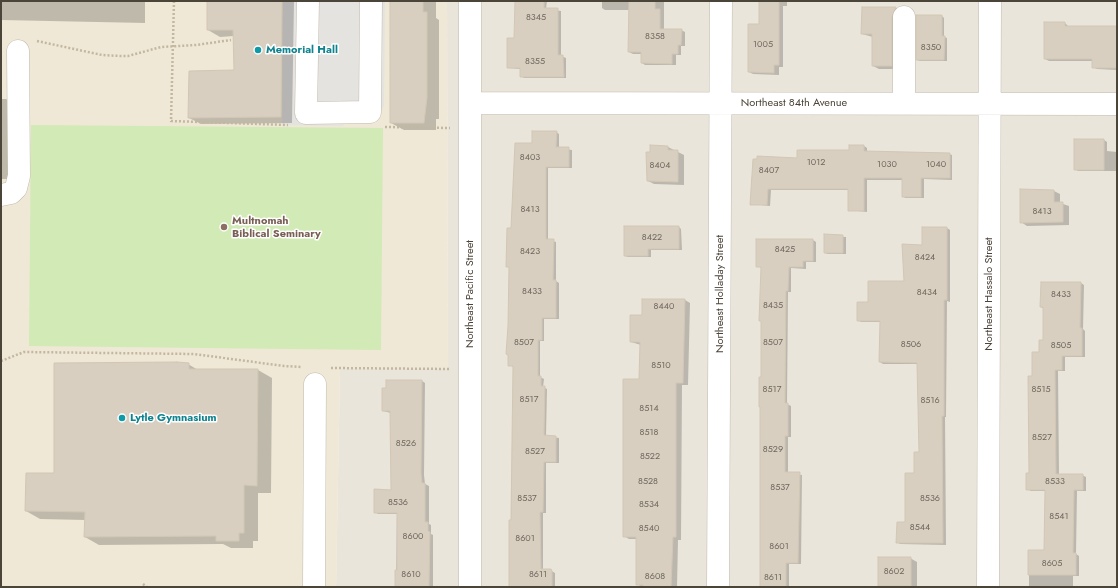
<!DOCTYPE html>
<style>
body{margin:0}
#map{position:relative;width:1118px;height:588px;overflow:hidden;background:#f6f3ec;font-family:Jost,sans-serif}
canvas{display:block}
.frame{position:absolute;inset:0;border:2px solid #4b4439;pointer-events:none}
</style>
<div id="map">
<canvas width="1118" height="588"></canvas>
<div class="frame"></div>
</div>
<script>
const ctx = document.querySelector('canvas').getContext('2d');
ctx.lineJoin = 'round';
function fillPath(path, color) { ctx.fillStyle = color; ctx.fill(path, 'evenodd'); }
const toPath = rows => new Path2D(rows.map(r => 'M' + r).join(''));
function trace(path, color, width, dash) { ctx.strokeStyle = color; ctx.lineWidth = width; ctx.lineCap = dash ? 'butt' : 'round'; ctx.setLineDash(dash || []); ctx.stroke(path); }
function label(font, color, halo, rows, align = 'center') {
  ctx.font = font + ' Jost,sans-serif'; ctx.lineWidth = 3; ctx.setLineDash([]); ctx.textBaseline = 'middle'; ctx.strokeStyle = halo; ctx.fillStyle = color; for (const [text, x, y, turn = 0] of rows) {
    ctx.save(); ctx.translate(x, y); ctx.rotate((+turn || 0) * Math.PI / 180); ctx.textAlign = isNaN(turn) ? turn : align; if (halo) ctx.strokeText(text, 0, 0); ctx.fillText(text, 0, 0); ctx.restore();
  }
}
fillPath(toPath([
 [447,1,1117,1,1117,587,336,587,340,368,448,369]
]), '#eae5da');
fillPath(toPath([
 [1,1,447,1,448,369,340,369,336,587,1,587]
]), '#efe8d6');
fillPath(toPath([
 [31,125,383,128,381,350,29,346]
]), '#d2eab5');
fillPath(toPath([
 [283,1,385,1,384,106,378,116,350,120,342,126,282,125]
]), '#e5e3e0');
fillPath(toPath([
 [1,1,145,1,145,23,1,20],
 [208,1,294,1,292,123,201,124,189,118,235,71,234,36,220,37,208,30],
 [391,1,436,1,436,18,439,20,439,119,436,119,436,130,404,130,391,123],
 [516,1,547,1,546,9,561,11,561,56,566,58,566,78,524,78,521,76,521,69,508,68,515,39],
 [602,1,664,1,664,30,681,30,685,32,685,46,681,46,681,55,676,55,676,65,645,65,642,63,642,54,633,54,629,52,630,10,605,10,602,8],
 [760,1,803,1,787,1,787,6,783,6,783,67,779,67,779,75,753,74,749,72,760,25],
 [896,8,902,11,897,69,879,69,873,66,873,37,862,34],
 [942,16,944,18,944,37,947,38,947,61,920,61,917,60],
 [1065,23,1069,27,1117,27,1117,70,1097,69,1093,67,1093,61,1049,61,1045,59],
 [1,99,6,99,21,108,22,179,1,179],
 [556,132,559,134,559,148,572,150,572,168,548,168,548,240,556,242,556,281,559,283,559,319,544,319,544,341,540,341,540,377,544,379,543,387,547,389,546,436,559,438,559,463,546,463,546,513,543,513,543,570,550,570,555,573,555,587,510,587,514,367,509,365,510,268,507,266,512,229,533,144],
 [1075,140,1104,140,1107,142,1107,151,1117,152,1117,171,1078,171,1075,169],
 [850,146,864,146,867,148,867,152,949,154,952,155,952,180,924,179,924,198,905,198,903,196,903,180,867,180,867,212,849,210,849,190,771,190,770,206,751,204,798,159,850,151],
 [668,147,684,155,684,185,654,184,648,181],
 [1021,190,1054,191,1060,194,1060,203,1069,206,1069,225,1027,226,1021,222],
 [679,227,681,229,682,250,651,250,651,257,628,257,625,256],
 [923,228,947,228,950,230,950,302,947,301,946,417,945,417,946,545,900,544,897,542,906,523,920,453,918,364,883,364,880,362,881,322,861,322,858,320,869,303,905,282,923,246],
 [825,236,846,237,846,254,828,254,825,253],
 [757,240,813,240,816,242,816,262,806,262,806,269,791,268,791,292,788,292,787,404,791,406,791,437,788,437,788,473,802,475,801,564,789,564,789,587,762,587,762,268,757,266],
 [1081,283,1084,285,1083,329,1085,331,1085,357,1065,357,1065,371,1058,371,1059,475,1082,475,1086,477,1086,491,1077,491,1076,554,1079,556,1079,576,1073,576,1073,587,1029,587,1029,551,1045,551,1046,491,1031,491,1027,489,1030,474,1033,377,1044,341,1044,309,1041,307],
 [685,300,690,303,688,385,682,385,681,540,678,540,677,587,642,587,637,584,637,539,629,539,624,536,640,380,641,345,631,342,643,316],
 [188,364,198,370,258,370,272,378,271,493,258,493,258,541,253,541,253,548,231,548,223,544,99,545,85,537,85,520,40,519,26,511,55,474],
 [422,381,425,383,424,475,425,484,429,486,429,524,431,525,431,534,433,535,433,587,396,587,397,514,378,514,375,512,392,491,391,413,383,411],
 [910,558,917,562,917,587,882,587,879,585]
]), '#0003');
const building = toPath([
 [207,1,282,1,281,117,188,118,189,71,234,70,233,30,207,30,207,1],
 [390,1,423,1,423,12,427,12,427,98,424,123,390,123,390,1],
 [515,1,544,1,544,8,558,8,558,55,563,55,564,77,520,77,520,68,507,68,507,38,514,38,515,1],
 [629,1,655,1,655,9,660,9,660,29,682,29,681,45,678,45,678,54,672,54,672,64,641,63,641,52,628,52,629,1],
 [759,1,779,1,779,65,774,65,774,73,748,72,748,24,759,24,759,1],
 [862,7,896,7,892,17,892,66,872,66,872,34,861,34,862,7],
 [916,15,942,15,942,36,945,36,944,60,916,60,916,15],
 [1044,22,1065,22,1065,26,1117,26,1117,68,1092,68,1092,59,1044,59,1044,22],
 [532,131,557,131,556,147,569,147,569,167,546,167,546,239,554,239,553,280,556,280,556,318,542,318,542,340,538,340,538,376,541,376,541,386,545,386,544,435,556,436,556,462,544,462,543,512,540,512,541,569,551,569,552,571,552,587,509,587,509,520,511,520,513,366,508,366,508,355,506,354,508,326,509,267,506,267,507,228,511,228,515,143,532,143,532,131],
 [1074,139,1104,139,1104,170,1074,170,1074,139],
 [650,145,668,146,668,150,678,150,678,182,647,181,646,152,650,152,650,145],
 [849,145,864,145,864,151,950,153,950,178,921,178,921,197,902,197,902,178,864,178,864,211,848,211,848,189,768,189,767,205,750,205,753,159,757,159,757,156,797,158,797,150,849,150,849,145],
 [1020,189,1054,190,1054,202,1063,202,1063,222,1020,223,1020,189],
 [624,226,679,226,679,249,648,249,648,256,624,256,624,226],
 [922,227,947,227,947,300,944,300,944,416,942,416,943,543,896,543,897,522,905,522,905,473,914,473,914,452,919,452,917,363,879,362,880,321,857,321,857,302,868,302,868,281,904,281,902,244,922,245,922,227],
 [824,234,843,235,843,253,824,253,824,234],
 [756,239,813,239,813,261,803,261,803,267,789,267,788,291,786,291,785,403,788,403,788,436,785,436,785,472,800,472,798,563,786,563,786,587,760,587,760,407,759,407,759,377,761,377,761,321,759,321,761,267,756,267,756,239],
 [1041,282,1081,282,1080,328,1082,328,1082,356,1062,356,1062,370,1055,370,1056,474,1083,474,1083,490,1074,490,1073,553,1076,553,1076,575,1028,575,1028,550,1044,550,1045,490,1026,490,1026,473,1029,473,1028,376,1032,376,1032,352,1039,352,1039,340,1043,340,1043,307,1040,307,1041,282],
 [642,299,685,299,683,383,676,383,676,537,673,537,671,587,643,587,643,585,636,585,636,537,623,537,623,379,639,379,640,342,630,342,630,315,642,315,642,299],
 [177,362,189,363,189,369,258,369,257,486,244,485,244,533,239,533,239,541,216,541,216,536,84,537,85,512,25,511,26,473,54,473,54,363,177,362],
 [386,380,422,380,421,473,422,483,425,483,425,522,428,522,428,531,430,532,429,587,395,587,395,570,397,570,397,513,374,513,374,489,391,490,390,411,382,411,382,388,386,388,386,380],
 [878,557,911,557,911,586,878,586,878,557]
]);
fillPath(building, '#d8cfc1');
trace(building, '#d3c7b4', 1);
const minor = toPath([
 [308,1,306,113,370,112,371,1],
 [904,17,904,103],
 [470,103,1117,104],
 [1,195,11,193,16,188,19,176,18,51],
 [314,587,315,384],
 [470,587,470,1],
 [718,587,721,1],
 [988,587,990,1]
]);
trace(minor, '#c2bbae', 23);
trace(toPath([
 [174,1,171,121,288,125],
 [37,41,102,55,120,56,128,56,161,47,196,45,231,40],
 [385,127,450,128],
 [1,361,24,352,194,354,284,366,302,367],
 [331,368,450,369],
 [143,584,147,587]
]), '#c4b79f', 2.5, [2, 2]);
trace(minor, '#fff', 22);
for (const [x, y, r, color] of [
 [258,50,4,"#0f9aa8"],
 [224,227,4,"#8d6e63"],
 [122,418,4,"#0f9aa8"]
]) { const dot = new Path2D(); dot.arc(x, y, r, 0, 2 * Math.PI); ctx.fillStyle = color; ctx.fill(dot); trace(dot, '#fff', 1.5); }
label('9px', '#6e675b', null, [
 ["8345",536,18],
 ["8358",655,37],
 ["1005",763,45],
 ["8350",931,48],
 ["8355",535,62],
 ["8403",530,158],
 ["1012",816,163],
 ["1030",887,165],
 ["1040",936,165],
 ["8404",660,166],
 ["8407",769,171],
 ["8413",530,210],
 ["8413",1042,212],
 ["8422",652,238],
 ["8425",785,250],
 ["8423",530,252],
 ["8424",925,258],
 ["8433",532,292],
 ["8434",927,293],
 ["8433",1061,295],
 ["8435",773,306],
 ["8440",664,307],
 ["8507",524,343],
 ["8507",773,343],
 ["8506",911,345],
 ["8505",1061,346],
 ["8510",661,366],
 ["8517",772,390],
 ["8515",1041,390],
 ["8517",529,400],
 ["8516",930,401],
 ["8514",649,409],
 ["8518",649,433],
 ["8527",1042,438],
 ["8526",406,444],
 ["8529",773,450],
 ["8527",535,452],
 ["8522",650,457],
 ["8528",648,482],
 ["8533",1055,482],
 ["8537",780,488],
 ["8537",527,499],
 ["8536",930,499],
 ["8536",398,503],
 ["8534",649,505],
 ["8541",1059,517],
 ["8544",920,528],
 ["8540",649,529],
 ["8600",413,537],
 ["8601",525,539],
 ["8601",779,547],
 ["8605",1052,564],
 ["8602",894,572],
 ["8610",411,575],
 ["8611",538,575],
 ["8608",655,577],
 ["8611",773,578]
]);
label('bold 11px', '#0d838f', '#fff', [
 ["Memorial Hall",266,50],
 ["Lytle Gymnasium",130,418]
], 'left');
label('11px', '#4b4439', '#fff', [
 ["Northeast 84th Avenue",794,103],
 ["Northeast Pacific Street",470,294,-90],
 ["Northeast Holladay Street",720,294,-90],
 ["Northeast Hassalo Street",989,294,-90]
]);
label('bold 11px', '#785e54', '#fff', [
 ["Multnomah",232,221],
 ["Biblical Seminary",232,234]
], 'left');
</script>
